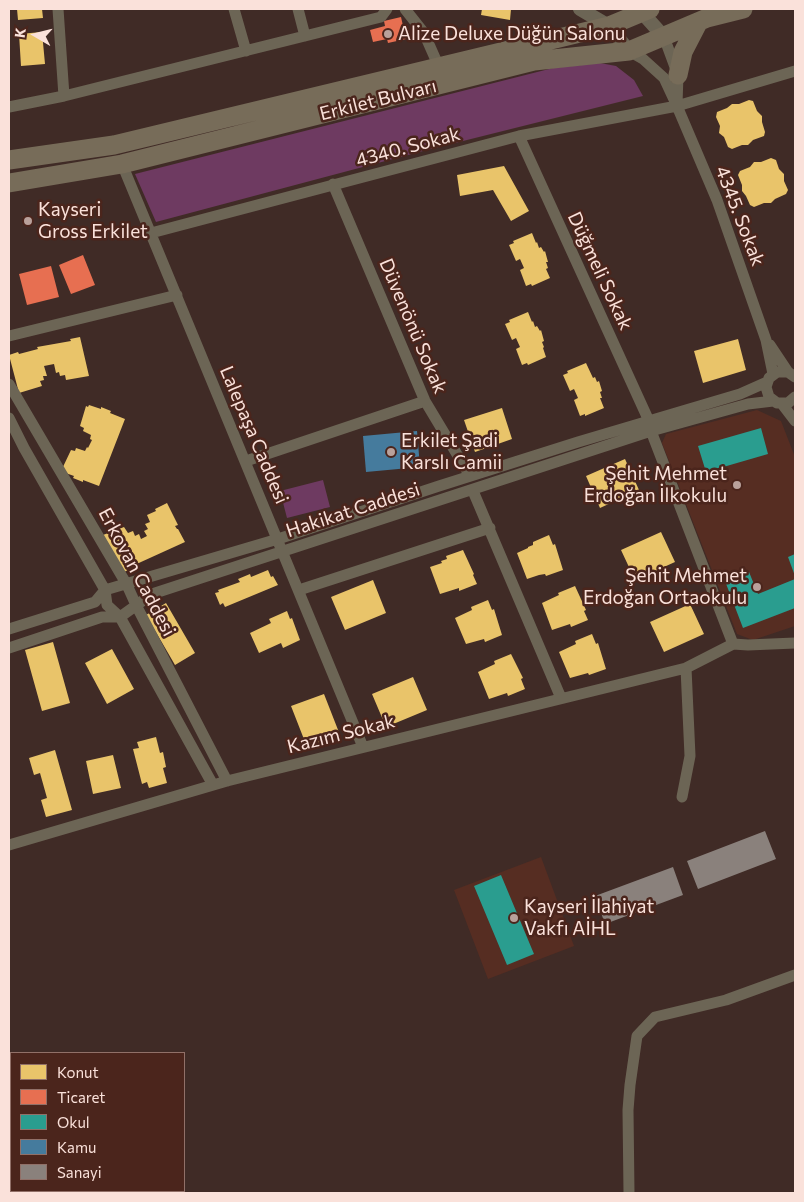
<!DOCTYPE html>
<meta charset="utf-8">
<style>
body{margin:0}
#map{position:relative;width:804px;height:1202px;overflow:hidden;background:#402b26;font-family:Commissioner,sans-serif}
canvas{display:block}
.frame{position:absolute;inset:0;border:10px solid #fae1da;pointer-events:none}
.legend{position:absolute;left:10px;top:1052px;width:175px;height:140px;box-sizing:border-box;background:#4b251c;border:1px solid #917068;margin:0;padding:6px 9px;list-style:none;font-size:15px;color:#fae1da}
.legend li{display:flex;align-items:center;gap:10px;height:25px}
.legend b{width:25px;border:1px solid #917068}
.north{position:absolute;left:10px;top:10px;width:50px;height:50px;-webkit-text-stroke:4px #4b251c;paint-order:stroke;rotate:278deg;font-size:14px;font-weight:700;line-height:20px;text-align:center;color:#fae1da}
.north::after{content:'';display:block;margin:auto;width:18px;height:22px;background:#fae1da;clip-path:polygon(50% 0,100% 100%,50% 72%,0 100%)}
</style>
<div id="map">
<canvas width="804" height="1202"></canvas>
<div class="frame"></div>
<ul class="legend">
<li><b style="height:14px;background:#e9c46a"></b>Konut</li>
<li><b style="height:14px;background:#e76f51"></b>Ticaret</li>
<li><b style="height:14px;background:#2a9d8f"></b>Okul</li>
<li><b style="height:14px;background:#457b9d"></b>Kamu</li>
<li><b style="height:14px;background:#8a817c"></b>Sanayi</li>
</ul>
<div class="north">K</div>
</div>
<script>
const ctx = document.querySelector('canvas').getContext('2d');
ctx.lineJoin = 'round';
function fillPath(path, color) { ctx.fillStyle = color; ctx.fill(path, 'evenodd'); }
const toPath = rows => new Path2D(rows.map(r => 'M' + r).join(''));
function trace(path, color, width, dash) { ctx.strokeStyle = color; ctx.lineWidth = width; ctx.lineCap = dash ? 'butt' : 'round'; ctx.setLineDash(dash || []); ctx.stroke(path); }
function label(font, color, halo, rows, align = 'center') {
  ctx.font = font + ' Commissioner,sans-serif'; ctx.lineWidth = 5; ctx.setLineDash([]); ctx.textBaseline = 'middle'; ctx.strokeStyle = halo; ctx.fillStyle = color; for (const [text, x, y, turn = 0] of rows) {
    ctx.save(); ctx.translate(x, y); ctx.rotate((+turn || 0) * Math.PI / 180); ctx.textAlign = isNaN(turn) ? turn : align; if (halo) ctx.strokeText(text, 0, 0); ctx.fillText(text, 0, 0); ctx.restore();
  }
}
fillPath(toPath([
 [757,410,781,421,795,457,795,626,753,640,737,634,662,443,666,434],
 [541,857,574,946,488,979,454,890]
]), '#562d22');
fillPath(toPath([
 [600,63,616,66,634,80,643,96,423,151,156,222,135,174,553,68],
 [323,480,330,507,287,518,280,491]
]), '#6e3a61');
fillPath(toPath([
 [17,9,42,9,43,18,18,20],
 [482,9,511,9,510,20,481,15],
 [42,32,45,64,21,66,19,34],
 [749,100,753,101,757,111,762,116,762,122,765,132,764,136,753,140,748,145,742,145,732,149,728,147,724,137,719,133,720,126,716,117,717,112,727,108,732,104,739,104],
 [771,158,776,160,779,169,784,174,784,181,788,190,786,194,775,199,771,203,764,203,754,207,750,205,746,196,742,191,742,185,738,175,740,171,750,167,754,162,761,162],
 [504,166,529,211,511,221,493,190,460,196,457,175],
 [532,233,536,243,537,242,539,248,541,247,544,252,545,251,548,262,546,262,548,268,546,269,550,278,532,286,531,284,526,286,520,270,524,268,520,259,516,261,509,245,514,243,513,241],
 [528,312,532,322,533,321,535,327,537,326,540,331,541,330,544,341,542,342,544,347,543,348,546,357,528,365,527,363,522,365,516,349,520,347,516,338,512,340,505,324,510,322,509,320],
 [80,337,89,376,66,380,65,375,60,376,59,372,56,373,54,364,44,366,47,376,43,376,44,380,40,381,42,386,19,393,9,355,18,352,19,354,38,349,37,347,71,341,70,339],
 [738,339,746,370,703,383,694,351],
 [586,363,593,378,595,377,597,382,599,381,602,391,600,392,602,398,600,398,604,408,585,416,585,414,580,416,574,400,578,398,574,389,570,391,563,375,568,373,567,371],
 [89,405,101,409,101,407,111,411,110,413,125,419,99,486,83,480,83,482,73,478,74,476,63,472,62,469,71,450,75,451,76,448,85,451,87,447,88,448,92,440,90,439,91,435,83,431,84,428,80,426,86,406,88,407],
 [502,408,512,439,475,452,464,420],
 [625,459,639,490,600,508,586,476],
 [167,503,178,525,175,526,177,529,178,529,185,542,130,567,130,569,122,573,103,535,124,527,128,533,133,531,135,536,139,534,141,539,147,536,144,531,148,529,145,524,150,522,147,515,156,511,155,509],
 [661,532,675,562,635,580,621,550],
 [549,535,553,545,555,544,563,570,546,576,545,574,539,575,527,579,517,553,528,548,528,547,533,545,533,542],
 [463,550,474,574,473,575,477,584,459,591,459,588,440,594,430,567,442,563,441,561,447,559,446,556],
 [268,570,271,577,273,576,278,585,225,607,223,603,220,605,215,593,219,592,218,590,240,582,238,579,250,574,251,577],
 [373,580,386,613,345,630,331,597],
 [575,586,586,610,584,611,588,620,571,627,570,624,552,630,542,603,559,595,558,593],
 [488,600,492,610,494,609,502,635,485,642,484,639,466,644,455,618,472,610,471,607],
 [166,603,195,653,175,665,146,615],
 [690,604,704,634,664,652,650,622],
 [287,611,290,619,292,618,300,640,283,648,281,643,259,653,250,633,271,623,269,619],
 [592,634,596,644,598,643,606,669,589,675,588,673,570,678,559,652,576,644,575,641],
 [53,642,70,703,42,711,25,650],
 [112,649,134,689,107,704,85,663],
 [511,654,523,678,521,679,525,689,508,696,507,693,489,699,478,672,495,664,494,661],
 [413,677,427,710,386,727,372,694],
 [324,694,340,735,307,747,291,706],
 [156,737,160,753,163,752,166,767,163,768,167,783,149,788,147,782,142,784,133,749,139,748,137,742],
 [55,750,72,810,46,817,41,800,47,798,40,773,34,775,29,758],
 [113,755,121,788,93,794,86,761]
]), '#e9c46a');
fillPath(toPath([
 [401,17,406,39,388,43,387,39,373,42,370,30,385,26,384,21],
 [83,255,95,285,71,294,59,265],
 [51,266,59,297,27,305,19,274]
]), '#e76f51');
fillPath(toPath([
 [761,428,768,454,706,472,698,446],
 [795,554,795,576,788,557],
 [749,572,758,594,795,579,795,608,743,628,725,581],
 [501,875,534,954,507,965,474,886]
]), '#2a9d8f');
fillPath(toPath([
 [417,431,420,467,366,472,363,436]
]), '#457b9d');
fillPath(toPath([
 [765,831,776,859,698,889,687,861],
 [673,867,683,895,605,924,595,896]
]), '#8a817c');
trace(toPath([
 [58,9,64,96],
 [234,9,246,51],
 [298,9,305,36],
 [405,9,424,33,439,67],
 [664,37,678,75,677,104],
 [629,51,643,59,664,78,677,106,717,200,766,340,773,374],
 [9,107,64,96,381,17,387,9],
 [519,136,649,421],
 [122,164,363,747],
 [333,184,425,401,470,476],
 [151,233,519,136,677,106,795,71],
 [9,336,177,295],
 [770,345,788,372],
 [795,377,788,372,777,372,769,378,766,387,769,397,777,403,788,403,795,397],
 [9,384,127,585,136,605,227,781],
 [782,404,795,421],
 [9,418,24,448,105,590,107,605,120,617,213,785],
 [651,431,733,644],
 [246,461,425,401],
 [473,491,561,698],
 [299,590,490,528],
 [9,629,95,602,105,590,278,539,439,486,578,442,740,394,767,382],
 [733,644,748,645,795,643],
 [9,648,102,617,120,617,152,594,651,431,748,404,773,401],
 [682,797,690,756,686,668,733,644],
 [9,845,227,781,686,668],
 [629,1193,628,1110,630,1085,637,1036,655,1017,726,1000,795,975]
]), '#6c6555', 11);
trace(toPath([
 [580,9,609,26,629,51],
 [639,9,664,37]
]), '#6c6555', 14);
trace(toPath([
 [678,75,683,52,698,23],
 [9,160,114,145,609,26,650,9],
 [9,183,122,164,534,61,629,51,707,18,743,9]
]), '#776c59', 19);
for (const [x, y, r, color] of [
 [388,34,5,"#b9a19b"],
 [28,221,5,"#b9a19b"],
 [391,452,5,"#b9a19b"],
 [737,485,5,"#b9a19b"],
 [757,587,5,"#b9a19b"],
 [514,918,5,"#b9a19b"]
]) { const dot = new Path2D(); dot.arc(x, y, r, 0, 2 * Math.PI); ctx.fillStyle = color; ctx.fill(dot); trace(dot, '#4b251c', 2); }
label('19px', '#fae1da', '#4b251c', [
 ["Alize Deluxe Düğün Salonu",398,34],
 ["Kayseri",38,210],
 ["Gross Erkilet",38,232],
 ["Erkilet Şadi",401,441],
 ["Karslı Camii",401,463],
 ["Şehit Mehmet",727,474,"right"],
 ["Erdoğan İlkokulu",727,496,"right"],
 ["Şehit Mehmet",747,576,"right"],
 ["Erdoğan Ortaokulu",747,598,"right"],
 ["Kayseri İlahiyat",524,907],
 ["Vakfı AİHL",524,929]
], 'left');
label('19px', '#fae1da', '#4b251c', [
 ["Erkilet Bulvarı",378,100,-14],
 ["4340. Sokak",408,147,-15],
 ["4345. Sokak",740,216,69],
 ["Düğmeli Sokak",600,271,65],
 ["Düvenönü Sokak",413,326,67],
 ["Lalepaşa Caddesi",254,435,67],
 ["Hakikat Caddesi",353,510,-18],
 ["Erkovan Caddesi",137,572,62],
 ["Kazım Sokak",341,734,-14]
]);
</script>
